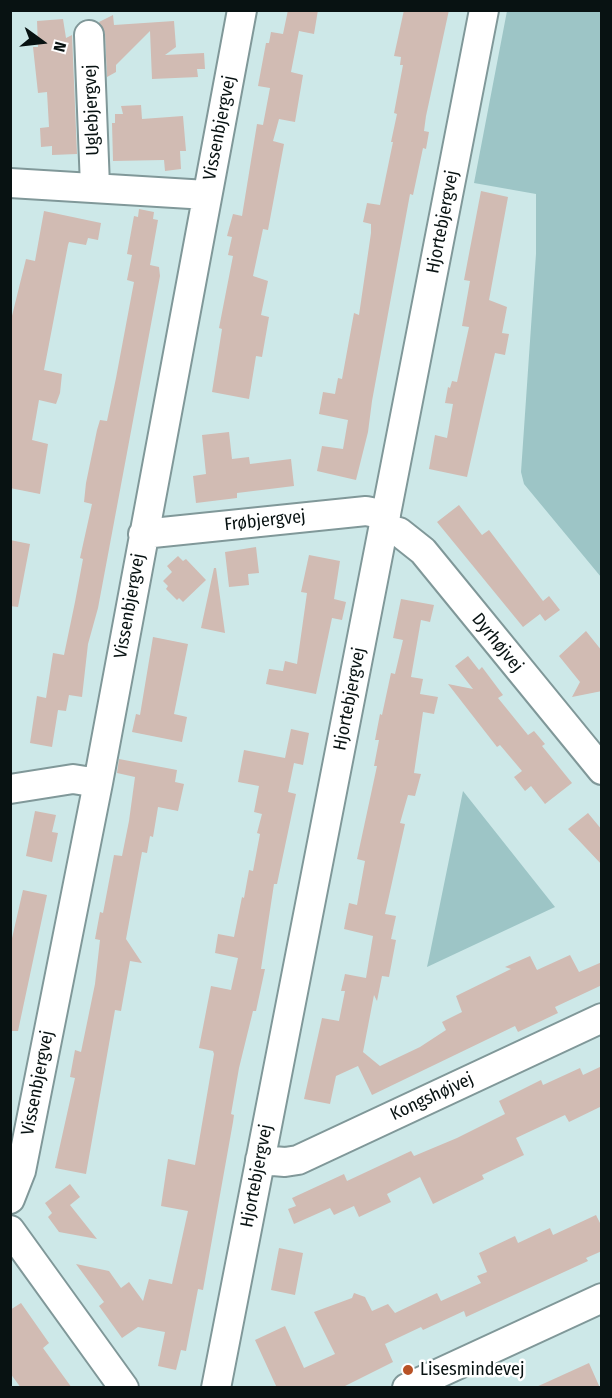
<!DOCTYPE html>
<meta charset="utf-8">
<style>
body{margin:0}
#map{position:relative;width:612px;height:1398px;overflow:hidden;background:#cde8e8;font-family:"Fira Sans Condensed",sans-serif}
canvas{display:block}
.frame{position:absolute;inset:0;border:12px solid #081212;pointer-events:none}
.north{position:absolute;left:12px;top:12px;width:60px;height:60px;-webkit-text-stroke:4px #fff;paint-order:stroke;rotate:105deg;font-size:16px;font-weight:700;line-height:24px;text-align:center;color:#081212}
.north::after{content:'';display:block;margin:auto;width:21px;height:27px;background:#081212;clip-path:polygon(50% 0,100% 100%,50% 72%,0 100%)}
</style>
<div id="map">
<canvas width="612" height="1398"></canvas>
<div class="frame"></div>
<div class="north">N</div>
</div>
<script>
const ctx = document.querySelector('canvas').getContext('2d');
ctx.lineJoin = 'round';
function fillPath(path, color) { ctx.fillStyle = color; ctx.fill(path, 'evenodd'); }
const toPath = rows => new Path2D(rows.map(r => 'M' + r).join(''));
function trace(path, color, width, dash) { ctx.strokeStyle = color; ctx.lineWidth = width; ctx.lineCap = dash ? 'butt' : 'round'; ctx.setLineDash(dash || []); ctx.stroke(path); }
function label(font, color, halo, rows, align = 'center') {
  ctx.font = font + ' "Fira Sans Condensed",sans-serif'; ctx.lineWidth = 5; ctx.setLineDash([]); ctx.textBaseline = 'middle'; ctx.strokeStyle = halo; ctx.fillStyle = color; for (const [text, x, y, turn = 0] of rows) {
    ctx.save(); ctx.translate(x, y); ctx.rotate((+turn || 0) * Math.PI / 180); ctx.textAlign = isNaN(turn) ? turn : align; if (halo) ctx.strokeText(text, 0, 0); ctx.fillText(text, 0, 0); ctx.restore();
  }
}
fillPath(toPath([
 [507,11,601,11,601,577,524,484,521,472,536,254,536,194,474,183],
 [463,791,555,907,427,967,429,958]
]), '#9dc5c6');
fillPath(toPath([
 [288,10,318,10,314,34,299,31,291,72,303,75,295,122,279,119,273,141,284,144,268,230,263,229,253,276,268,281,261,315,269,317,262,357,256,356,249,399,212,392,222,329,219,328,233,256,228,255,232,237,227,236,233,214,242,216,257,124,263,125,270,88,258,86,266,43,269,43,271,32,283,34],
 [404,10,449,10,426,116,424,131,429,132,426,149,423,148,413,195,410,194,372,401,368,432,356,480,317,471,322,446,343,449,348,420,319,414,323,392,335,394,338,378,342,379,354,313,359,315,371,233,371,224,363,222,367,203,380,205,393,142,391,142,397,114,394,113,403,65,400,65,401,57,394,56],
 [113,15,114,25,174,21,176,47,165,55,204,53,205,69,197,69,198,77,152,79,150,31,116,65,116,72,107,77,105,34,99,22],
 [63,19,66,38,72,35,77,154,52,155,52,146,41,147,40,128,49,127,47,92,38,93,33,47,38,47,37,21],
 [141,105,142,119,183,116,186,151,180,151,181,169,165,171,164,160,113,161,112,123,115,123,115,114,123,114,121,106],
 [481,191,508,197,489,300,507,307,502,333,509,334,505,355,495,353,467,477,429,469,435,435,447,438,453,404,445,403,448,387,450,388,452,381,457,382,469,327,462,326,470,281,464,280],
 [139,209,154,212,153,219,158,220,150,265,159,267,160,276,98,608,88,644,82,697,69,695,66,711,58,710,52,747,30,743,37,696,46,698,53,653,64,655,75,602,83,559,80,558,92,504,84,502,86,483,97,430,100,420,107,421,116,378,134,282,127,280,132,255,127,254,134,216,138,217],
 [44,211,101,223,98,240,88,238,86,245,69,242,68,245,44,370,62,374,60,393,56,404,39,400,32,440,48,444,40,494,10,488,10,324,26,259,35,261],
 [229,432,232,459,249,457,250,464,291,459,294,486,237,493,237,498,196,503,193,476,206,474,202,435],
 [459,505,482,535,489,530,543,601,549,596,560,610,545,621,540,614,523,627,437,522],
 [10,540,30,544,18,607,10,606],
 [256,547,259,573,248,574,249,585,229,587,225,552],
 [309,555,340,561,334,599,346,602,342,620,332,618,316,694,266,684,269,669,283,671,285,661,297,664,307,593,301,592],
 [178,556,183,561,186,559,206,580,183,602,179,598,177,600,166,589,168,586,163,581,172,572,167,566],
 [214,568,216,568,225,633,201,628],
 [401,599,434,605,430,622,421,620,411,677,423,679,420,694,438,697,434,714,423,712,414,773,421,774,415,796,408,795,400,823,405,824,385,914,396,916,391,939,396,940,389,977,382,976,377,1001,374,995,363,1052,380,1066,420,1047,446,1030,442,1022,462,1012,456,996,511,969,505,967,530,956,537,970,570,955,579,972,602,962,602,985,555,1007,558,1013,518,1032,515,1026,372,1095,358,1066,336,1076,330,1104,304,1099,322,1018,339,1021,345,991,341,991,345,974,366,978,373,936,344,929,349,903,357,905,365,861,357,859,377,766,374,766,379,740,375,740,380,714,382,715,391,673,395,674,403,640,393,638],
 [586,631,602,651,602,691,572,697,580,682,559,656],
 [153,637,188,644,174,714,187,717,182,742,132,732,136,714,140,715],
 [468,656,479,670,482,667,503,695,498,698,528,735,534,731,545,744,542,746,572,783,545,804,531,786,525,791,514,777,522,771,500,745,497,747,448,684,473,689,455,666],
 [291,729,309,733,303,765,294,763,288,792,296,794,277,884,274,884,261,969,265,969,256,1011,253,1011,239,1068,231,1114,234,1115,233,1122,203,1290,198,1289,186,1351,181,1350,176,1370,158,1366,165,1332,138,1327,122,1338,99,1306,104,1302,76,1264,109,1271,121,1288,129,1282,143,1301,149,1279,172,1284,188,1211,161,1206,168,1159,195,1165,214,1054,213,1051,199,1048,211,986,231,990,238,958,215,953,218,934,234,937,242,897,244,898,249,870,253,871,260,834,257,833,262,814,254,812,259,786,238,782,244,750,285,758],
 [119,759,177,770,175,782,184,784,178,811,158,807,153,837,150,836,147,853,142,852,126,939,142,963,130,961,121,1011,115,1010,86,1174,55,1168,75,1078,70,1077,75,1050,81,1052,95,984,100,940,95,939,100,912,103,913,114,855,122,856,129,821,135,777,117,773],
 [35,811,56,815,52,832,58,833,52,862,26,856],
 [588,813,602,830,602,865,568,829],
 [23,890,47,895,18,1031,10,1031,10,947],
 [602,1066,602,1106,569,1122,565,1115,516,1138,524,1155,482,1175,484,1179,433,1204,420,1177,387,1194,391,1202,359,1217,354,1206,334,1215,330,1208,294,1224,288,1209,296,1206,292,1198,344,1174,347,1181,411,1151,414,1156,457,1138,505,1114,499,1101,541,1080,543,1085,580,1068,583,1075],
 [70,1184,80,1197,70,1205,97,1239,59,1232,48,1217,52,1213,45,1203],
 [596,1215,602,1227,602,1251,586,1258,588,1261,466,1317,464,1311,423,1330,421,1327,385,1344,393,1362,341,1388,277,1388,255,1340,285,1326,304,1368,335,1354,314,1312,352,1298,354,1293,365,1297,372,1311,388,1304,395,1313,437,1293,441,1301,481,1283,477,1276,487,1272,479,1253,515,1236,518,1243,550,1228,553,1235],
 [279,1248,303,1253,295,1295,271,1290],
 [21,1303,49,1343,43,1348,72,1388,21,1388,10,1373,10,1310],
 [589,1363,600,1388,534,1388]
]), '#d1bbb3');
const minor = toPath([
 [89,35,95,186],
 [10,183,207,195],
 [383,529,399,532,423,551,602,770],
 [143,534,366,511,386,515],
 [10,789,73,779,98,783],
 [260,1160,285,1162,298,1160,602,1018],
 [10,1199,21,1171,98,783,242,10],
 [10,1230,124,1388],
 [216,1388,484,10],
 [407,1388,602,1298]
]);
trace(minor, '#809899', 32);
trace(minor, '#fff', 28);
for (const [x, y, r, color] of [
 [408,1370,6,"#b85226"]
]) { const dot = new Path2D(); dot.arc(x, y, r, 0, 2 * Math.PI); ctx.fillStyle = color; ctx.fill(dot); trace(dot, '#fff', 2); }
label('18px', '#081212', '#fff', [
 ["Uglebjergvej",92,110,-92],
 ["Vissenbjergvej",220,128,-79],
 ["Hjortebjergvej",443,222,-79],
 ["Frøbjergvej",265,521,-6],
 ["Vissenbjergvej",130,606,-80],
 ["Dyrhøjvej",497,643,51],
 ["Hjortebjergvej",350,699,-79],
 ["Vissenbjergvej",38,1083,-79],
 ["Kongshøjvej",432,1097,-25],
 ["Hjortebjergvej",257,1176,-79]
]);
label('18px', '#081212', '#fff', [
 ["Lisesmindevej",420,1370]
], 'left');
</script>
